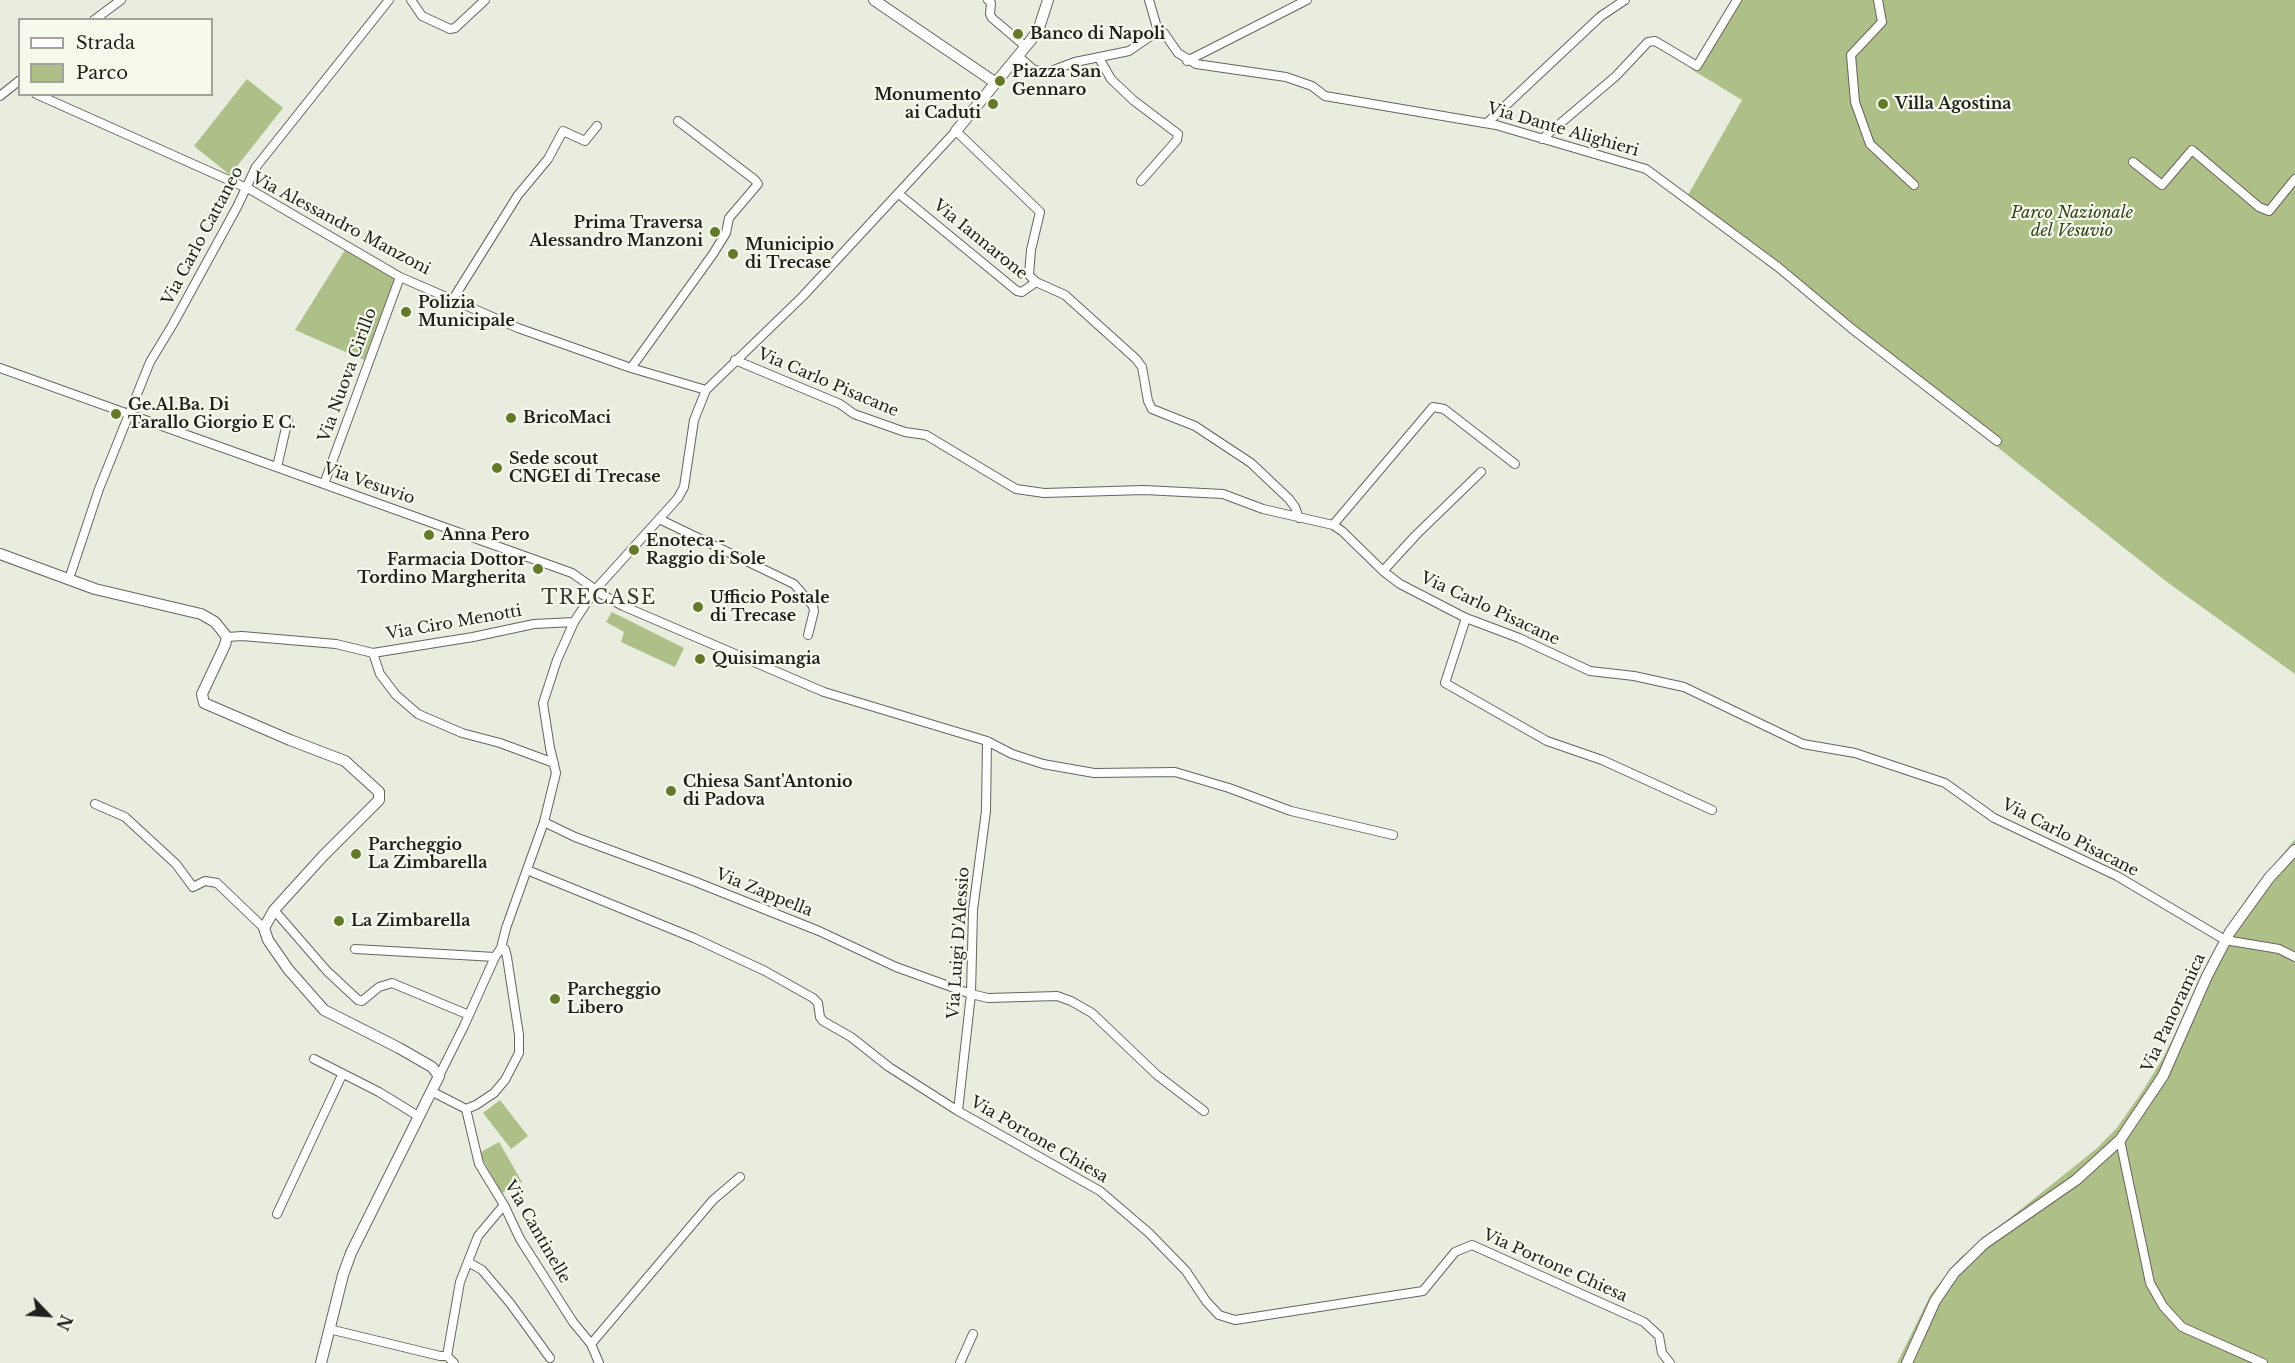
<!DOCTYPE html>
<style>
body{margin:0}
#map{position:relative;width:2295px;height:1363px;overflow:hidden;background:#e8ede0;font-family:"Libre Baskerville",serif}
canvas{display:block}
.legend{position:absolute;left:18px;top:18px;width:195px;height:78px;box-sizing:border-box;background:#f5faed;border:2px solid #9fa399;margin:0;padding:8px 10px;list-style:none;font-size:18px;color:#1f211c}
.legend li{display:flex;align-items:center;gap:12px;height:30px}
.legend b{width:30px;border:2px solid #9fa399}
.north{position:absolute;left:18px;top:1285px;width:60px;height:60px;-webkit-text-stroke:4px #f5faed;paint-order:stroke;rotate:115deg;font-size:16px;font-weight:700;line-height:24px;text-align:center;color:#1f211c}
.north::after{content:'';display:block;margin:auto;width:21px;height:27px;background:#1f211c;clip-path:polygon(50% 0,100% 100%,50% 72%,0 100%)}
</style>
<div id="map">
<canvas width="2295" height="1363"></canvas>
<ul class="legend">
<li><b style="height:8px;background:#fff"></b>Strada</li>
<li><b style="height:16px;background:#aec088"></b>Parco</li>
</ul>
<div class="north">N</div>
</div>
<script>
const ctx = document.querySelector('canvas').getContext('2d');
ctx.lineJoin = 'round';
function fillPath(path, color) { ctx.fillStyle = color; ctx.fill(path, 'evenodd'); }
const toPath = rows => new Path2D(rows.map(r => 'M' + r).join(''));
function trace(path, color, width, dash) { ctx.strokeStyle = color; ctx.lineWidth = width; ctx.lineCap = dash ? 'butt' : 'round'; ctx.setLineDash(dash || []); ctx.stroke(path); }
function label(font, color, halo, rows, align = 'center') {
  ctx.font = font + ' "Libre Baskerville",serif'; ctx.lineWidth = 4.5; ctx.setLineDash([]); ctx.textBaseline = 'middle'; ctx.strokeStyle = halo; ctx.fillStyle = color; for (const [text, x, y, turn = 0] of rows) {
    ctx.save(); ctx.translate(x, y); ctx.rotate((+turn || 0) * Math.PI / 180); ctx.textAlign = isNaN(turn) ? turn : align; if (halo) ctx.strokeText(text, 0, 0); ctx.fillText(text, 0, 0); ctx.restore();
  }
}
fillPath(toPath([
 [1732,0,2295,0,2295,674,2167,582,1796,287,1684,202,1742,100,1691,69],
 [247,79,283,108,230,175,194,146],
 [345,250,396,279,364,360,295,330],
 [612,612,684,648,675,667,621,642,624,632,606,622],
 [2295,839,2295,1363,1897,1363,1931,1294,1960,1258,2096,1149,2116,1129,2142,1092,2163,1058,2217,950,2248,896],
 [500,1100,528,1136,511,1149,483,1113],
 [499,1142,522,1182,502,1193,479,1153]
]), '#aec088');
const minor = toPath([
 [411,0,422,16,450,29,455,28,485,0],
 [988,0,991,3,990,14,992,18,1025,46],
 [1149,0,1158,31],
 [1878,0,1882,22,1851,55,1855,102,1870,144,1914,185],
 [94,20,121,0],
 [1158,31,1164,33,1178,53,1196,64,1286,77,1312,86,1325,96,1496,125,1646,169,1778,267,1851,328,1997,441],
 [1018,56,1034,70,1048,72,1075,62,1129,51,1158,31],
 [1099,58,1111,79,1133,100,1178,134,1177,140,1141,181],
 [1187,61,1307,0],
 [36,94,251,190,400,277,518,328,631,368,706,390],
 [0,96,20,80],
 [1487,123,1601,16,1625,0],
 [1542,139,1616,76,1648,42,1655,41,1697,66,1737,0],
 [2133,162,2162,185,2192,150,2259,207,2269,211,2295,179],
 [899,194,1017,291,1022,292,1036,282],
 [453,299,518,195,548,159,563,131,585,141,597,126],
 [735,360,840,404,854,414,905,432,926,435,1016,489,1044,493,1144,490,1223,494,1263,509,1333,525,1342,531,1383,571,1400,584,1466,618,1519,638,1590,671,1634,676,1684,687,1803,744,1855,753,1945,783,1994,818,2117,876,2225,940,2279,949,2295,957],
 [0,368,572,573,603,595,623,606,824,692,987,741,1012,754,1043,764,1094,773,1175,772,1229,788,1291,811,1393,835],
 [631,368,713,254,726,233,729,218,758,184,755,180,678,121],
 [277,467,288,419],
 [324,484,400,277],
 [659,519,794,584,813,606,814,611,808,635],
 [1333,525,1433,407,1444,409,1515,464],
 [1383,571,1416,535,1481,472],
 [71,573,99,489,150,362,173,324,237,207,256,167,389,0],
 [1466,618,1445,683,1547,741,1602,760,1712,810],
 [227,637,242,636,336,644,373,653,473,637,534,624,574,622],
 [373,653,380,674,396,695,418,714,462,733,500,743,554,763],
 [95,804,125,817,176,864,193,887,205,881,217,883,264,928],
 [544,822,575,837,691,880,819,931,896,967,971,994,988,998,1057,996,1071,1001,1092,1013,1157,1075,1204,1111],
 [527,870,694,938,765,971,813,998,818,1003,820,1017,823,1021,851,1037,889,1067,958,1111,1100,1191,1149,1233,1186,1271,1206,1301,1219,1315,1235,1320,1423,1291,1455,1252,1472,1245,1644,1322,1659,1336,1662,1353,1670,1363],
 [274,910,327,971,358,1000,362,1001,379,987,392,983,469,1015],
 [355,949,495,957],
 [314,1059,379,1092,418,1116],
 [439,1076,464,1026,495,957,501,948,506,928,544,822,556,773,550,748,543,703,557,660,574,622,595,590,678,498,684,487,694,420,706,390,803,296,956,131,1040,212,1031,250,1029,275,1036,282,1065,295,1136,359,1142,367,1148,401,1152,409,1195,426,1251,463,1289,499,1295,507,1299,518],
 [431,1091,466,1109,476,1105,494,1093,505,1080,519,1053,519,1035,507,957,505,949,501,948],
 [466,1109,479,1164,504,1205,520,1239,573,1322,591,1344,599,1363],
 [958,1111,971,994,973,910,986,811,987,741],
 [2120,1140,2150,1283,2163,1306,2182,1327,2263,1363],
 [277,1214,342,1075],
 [468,1262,482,1270,510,1303,550,1358],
 [329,1329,440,1356,447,1356,460,1282,478,1236,504,1205],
 [591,1344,713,1200,740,1177],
 [447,1356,454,1363],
 [960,1363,973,1334]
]);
const tertiary = toPath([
 [874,0,996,83],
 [956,131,1031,40,1039,28,1048,0],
 [0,554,95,589,201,614,215,622,227,637,225,645,202,694,204,703,290,740,345,761,379,792,379,800,323,856,274,910,264,928,268,940,288,969,324,1010,399,1048,432,1067,439,1076,351,1253,343,1275,321,1363],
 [1907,1363,1935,1301,1954,1273,1985,1243,2076,1180,2120,1140,2163,1076,2207,976,2230,932,2269,878,2295,850]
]);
trace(minor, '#62665b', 10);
trace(tertiary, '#62665b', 12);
trace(minor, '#fff', 8);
trace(tertiary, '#fff', 10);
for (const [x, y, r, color] of [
 [1018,34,6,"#647a2a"],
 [1000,81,6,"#647a2a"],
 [993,104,6,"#647a2a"],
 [1883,104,6,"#647a2a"],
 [715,232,6,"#647a2a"],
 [733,254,6,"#647a2a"],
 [406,312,6,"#647a2a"],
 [116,414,6,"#647a2a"],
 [511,418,6,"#647a2a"],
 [497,468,6,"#647a2a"],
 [429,535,6,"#647a2a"],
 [634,550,6,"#647a2a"],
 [538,569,6,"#647a2a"],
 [698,607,6,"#647a2a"],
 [700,659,6,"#647a2a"],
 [671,791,6,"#647a2a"],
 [356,854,6,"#647a2a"],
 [339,921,6,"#647a2a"],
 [555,999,6,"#647a2a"]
]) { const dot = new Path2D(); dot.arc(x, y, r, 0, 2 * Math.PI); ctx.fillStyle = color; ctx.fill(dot); trace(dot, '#f5faed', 2); }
label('bold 16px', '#1f211c', '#f5faed', [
 ["Banco di Napoli",1030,34],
 ["Piazza San",1012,72],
 ["Gennaro",1012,90],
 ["Monumento",981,95,"right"],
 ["ai Caduti",981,113,"right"],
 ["Villa Agostina",1895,104],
 ["Prima Traversa",703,223,"right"],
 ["Alessandro Manzoni",703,241,"right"],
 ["Municipio",745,245],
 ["di Trecase",745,263],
 ["Polizia",418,303],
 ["Municipale",418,321],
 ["Ge.Al.Ba. Di",128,405],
 ["Tarallo Giorgio E C.",128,423],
 ["BricoMaci",523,418],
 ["Sede scout",509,459],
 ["CNGEI di Trecase",509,477],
 ["Anna Pero",441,535],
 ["Enoteca -",646,541],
 ["Raggio di Sole",646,559],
 ["Farmacia Dottor",526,560,"right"],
 ["Tordino Margherita",526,578,"right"],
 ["Ufficio Postale",710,598],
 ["di Trecase",710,616],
 ["Quisimangia",712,659],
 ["Chiesa Sant'Antonio",683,782],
 ["di Padova",683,800],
 ["Parcheggio",368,845],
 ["La Zimbarella",368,863],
 ["La Zimbarella",351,921],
 ["Parcheggio",567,990],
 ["Libero",567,1008]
], 'left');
label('16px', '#1f211c', '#f5faed', [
 ["Via Dante Alighieri",1563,130,16],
 ["Via Alessandro Manzoni",341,224,28],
 ["Via Carlo Cattaneo",203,236,-62],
 ["Via Iannarone",980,240,39],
 ["Via Nuova Cirillo",348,375,-70],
 ["Via Carlo Pisacane",828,383,23],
 ["Via Vesuvio",369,484,19],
 ["Via Carlo Pisacane",1490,609,25],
 ["Via Ciro Menotti",454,623,-10],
 ["Via Carlo Pisacane",2070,838,27],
 ["Via Zappella",764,893,22],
 ["Via Luigi D'Alessio",959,943,-86],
 ["Via Panoramica",2174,1013,-65],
 ["Via Portone Chiesa",1039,1140,30],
 ["Via Cantinelle",537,1232,60],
 ["Via Portone Chiesa",1555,1266,24]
]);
label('italic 16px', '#35401a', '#f5faed', [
 ["Parco Nazionale",2072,213],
 ["del Vesuvio",2072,231]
]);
ctx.letterSpacing = '1.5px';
label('20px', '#393c32', '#f5faed', [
 ["TRECASE",599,598]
]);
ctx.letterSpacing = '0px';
</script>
